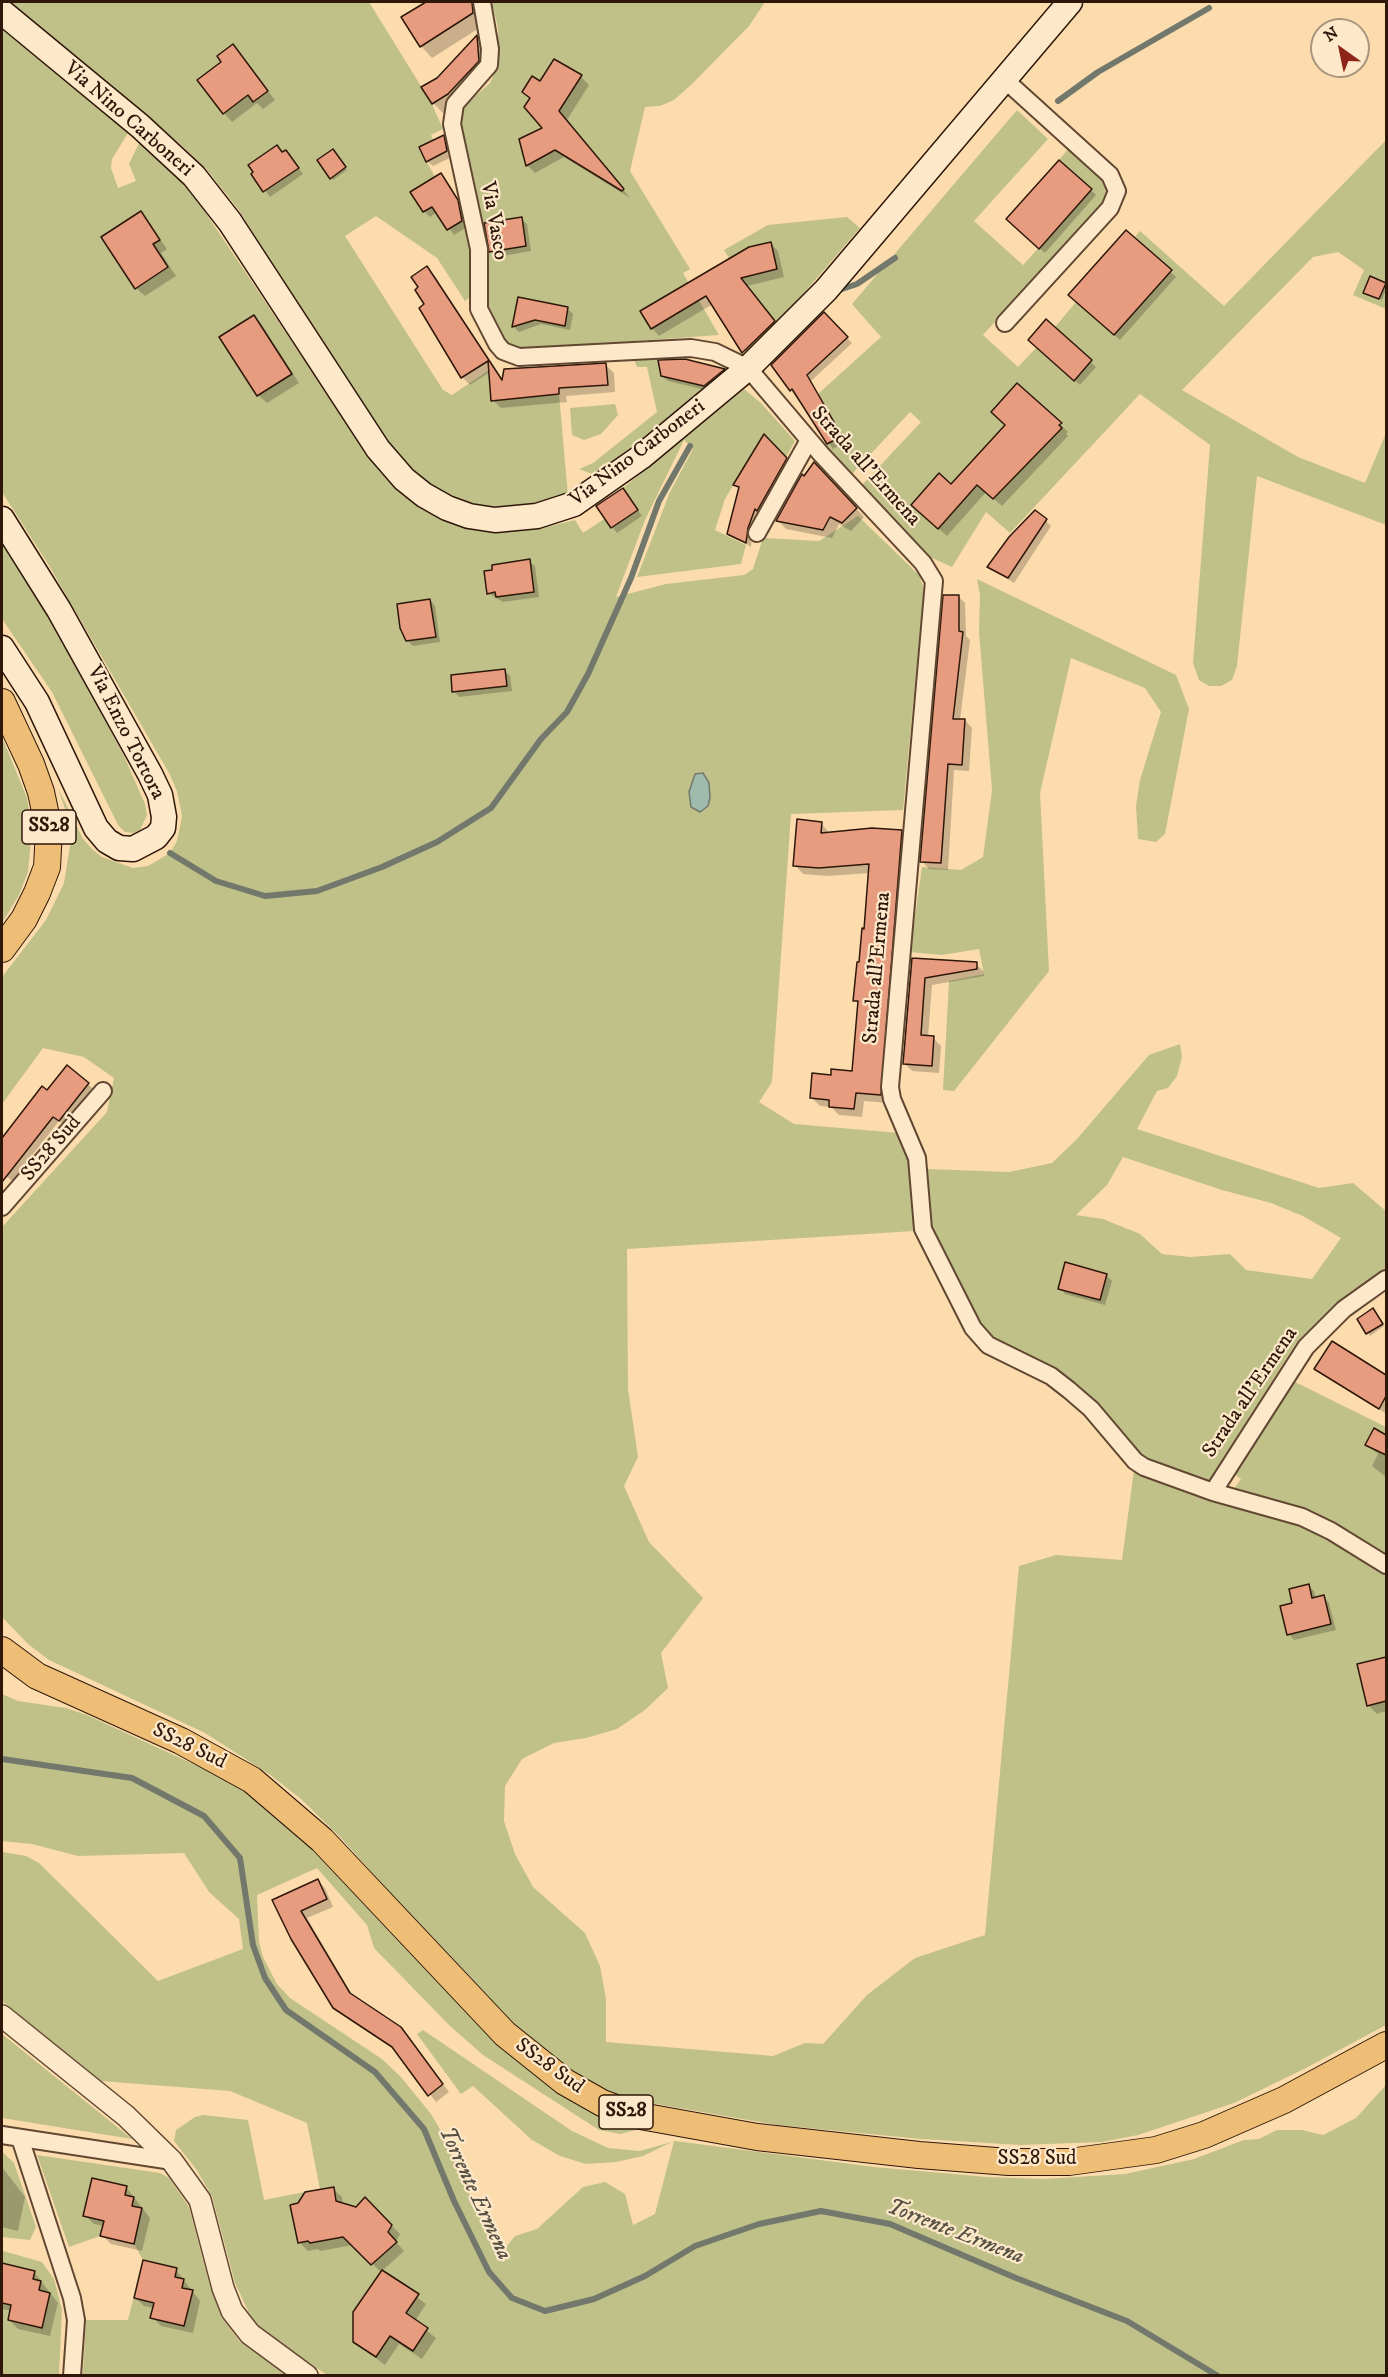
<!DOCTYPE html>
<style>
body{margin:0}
#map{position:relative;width:1388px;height:2377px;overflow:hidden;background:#fcdcad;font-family:"IM FELL DW Pica",serif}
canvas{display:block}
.frame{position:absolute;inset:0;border:3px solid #2e1709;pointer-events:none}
.north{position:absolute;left:1310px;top:18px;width:60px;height:60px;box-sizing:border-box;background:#fde8ca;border:2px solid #aa947d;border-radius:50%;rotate:327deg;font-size:16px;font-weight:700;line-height:24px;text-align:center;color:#2e1709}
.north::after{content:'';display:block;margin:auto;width:21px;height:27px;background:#8f2418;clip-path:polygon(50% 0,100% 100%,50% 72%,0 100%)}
</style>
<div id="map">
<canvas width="1388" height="2377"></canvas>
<div class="frame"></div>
<div class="north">N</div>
</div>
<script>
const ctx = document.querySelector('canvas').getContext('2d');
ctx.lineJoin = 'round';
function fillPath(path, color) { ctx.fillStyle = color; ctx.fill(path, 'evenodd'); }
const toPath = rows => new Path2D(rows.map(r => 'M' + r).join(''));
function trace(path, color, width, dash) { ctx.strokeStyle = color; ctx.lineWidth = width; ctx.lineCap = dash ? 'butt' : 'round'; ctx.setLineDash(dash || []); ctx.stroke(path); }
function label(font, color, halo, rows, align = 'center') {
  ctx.font = font + ' "IM FELL DW Pica",serif'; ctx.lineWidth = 4.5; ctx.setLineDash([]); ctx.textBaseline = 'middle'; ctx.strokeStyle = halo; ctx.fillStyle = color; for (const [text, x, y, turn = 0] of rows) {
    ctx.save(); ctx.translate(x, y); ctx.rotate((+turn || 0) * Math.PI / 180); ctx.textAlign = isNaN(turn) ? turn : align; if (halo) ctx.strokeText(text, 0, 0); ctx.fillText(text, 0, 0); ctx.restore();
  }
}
fillPath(toPath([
 [7,2,369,2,432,104,443,129,431,135,433,140,419,147,435,177,410,192,423,212,432,207,447,230,468,217,473,256,473,295,465,301,437,258,376,216,345,236,443,390,452,395,489,370,492,400,559,394,568,496,539,505,484,507,446,494,424,481,404,463,382,433,238,209,207,170,179,143],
 [492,2,765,2,749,26,692,84,674,100,660,106,645,107,630,171,690,269,683,273,719,335,525,349,511,348,500,336,487,309,486,252,526,246,521,217,482,224,459,125,462,108,490,83,499,62,498,28],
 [2,28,128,133,112,159,111,168,118,188,136,181,129,164,139,143,189,188,378,470,396,489,426,510,442,519,492,531,539,529,575,520,583,533,604,519,611,528,638,510,623,488,744,389,761,403,795,441,786,457,764,434,725,499,715,530,746,545,741,564,637,577,670,492,693,449,684,440,645,520,616,597,666,584,744,575,753,569,763,538,819,541,858,516,919,575,924,589,903,810,791,814,772,1082,759,1102,794,1124,899,1133,908,1155,914,1231,627,1249,628,1389,638,1457,624,1486,649,1542,703,1598,661,1653,668,1688,645,1710,617,1729,586,1738,554,1743,522,1759,505,1786,504,1821,515,1854,533,1887,585,1933,600,1966,606,1999,606,2042,773,2056,805,2043,823,2044,867,1995,915,1958,985,1935,1019,1566,1056,1555,1122,1560,1134,1470,1202,1497,1292,1520,1331,1539,1386,1573,1386,2025,1306,2068,1234,2103,1138,2135,1102,2142,1020,2145,921,2139,777,2125,627,2099,604,2090,536,2048,476,1988,340,1837,301,1799,269,1774,205,1733,49,1660,28,1644,2,1617,2,1227,107,1112,114,1078,84,1057,43,1048,2,1104,2,977,46,920,64,883,71,839,67,815,58,788,83,839,92,849,102,857,133,868,148,866,170,853,177,841,182,816,177,791,169,773,48,564,2,492],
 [1017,110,1048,139,974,221,1023,265,1092,189,1059,160,1068,149,1102,180,1108,191,1104,203,983,335,1018,367,1036,348,1073,381,1092,360,1055,327,1076,302,1114,335,1132,314,1116,258,1153,291,1172,271,1135,237,1140,231,1224,306,1386,140,1386,309,1353,295,1364,270,1338,252,1313,257,1182,390,1298,457,1365,483,1386,433,1386,525,1257,476,1237,666,1232,680,1221,686,1209,686,1199,680,1193,663,1210,445,1140,394,1010,533,986,512,952,567,930,557,862,485,921,422,910,412,851,475,824,446,842,435,818,394,881,337,852,304],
 [847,217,860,228,777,324,747,287,724,250,768,225],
 [658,359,661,376,700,384,706,388,595,475,579,469,593,463,657,412,647,367,637,367,634,360],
 [615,404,618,415,601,434,584,440,572,435,570,408],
 [2,541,48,614,124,756,145,804,147,815,140,830,133,833,125,832,118,825,52,692,2,619],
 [977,579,1176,675,1189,709,1165,834,1156,842,1138,839,1136,806,1140,780,1161,712,1145,688,1071,658,1040,793,1049,971,954,1091,943,1090,949,981,984,974,979,949,942,955,910,952,922,867,961,870,983,857,992,790,979,632,980,595],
 [2,737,27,798,32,830,28,872,19,895,2,923],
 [1180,1044,1182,1057,1177,1076,1168,1088,1157,1091,1137,1129,1319,1188,1353,1183,1386,1211,1386,1270,1353,1290,1296,1343,1208,1482,1144,1459,988,1334,981,1325,928,1220,928,1169,1009,1172,1052,1163,1077,1139,1149,1055],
 [1123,1157,1222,1190,1271,1203,1303,1216,1341,1238,1312,1279,1246,1270,1230,1254,1190,1257,1162,1254,1140,1234,1103,1219,1076,1215,1107,1185],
 [1293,1381,1386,1427,1386,1558,1233,1490,1241,1479,1233,1473],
 [2,1694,18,1701,66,1708,87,1715,217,1775,240,1788,295,1832,461,2007,525,2067,590,2112,640,2129,620,2134,599,2130,483,2055,449,2025,374,1948,367,1925,317,1868,257,1895,259,1942,263,1957,277,1984,290,1998,382,2059,401,2077,431,2114,441,2131,481,2219,502,2252,515,2236,537,2229,583,2187,605,2182,625,2194,633,2225,655,2214,674,2141,643,2156,616,2162,586,2164,560,2156,532,2140,473,2086,461,2094,417,2034,423,2030,572,2131,608,2148,640,2151,675,2141,874,2167,987,2177,1043,2179,1125,2174,1194,2159,1244,2140,1259,2139,1277,2130,1302,2130,1323,2135,1356,2118,1386,2085,1386,2375,327,2375,267,2335,250,2315,235,2283,212,2196,196,2169,174,2141,176,2130,195,2117,203,2115,248,2120,264,2200,320,2189,307,2123,230,2091,101,2081,2,2001,2,1852,26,1856,39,1863,158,1981,243,1949,239,1919,209,1892,184,1853,78,1856,32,1844,2,1841],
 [2,2034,132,2139,2,2118],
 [2,2151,14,2163,36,2227,30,2240,2,2237],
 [37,2155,160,2173,169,2178,189,2207,209,2283,222,2318,240,2342,287,2375,83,2375,86,2320,128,2320,143,2260,134,2244,100,2236,69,2247],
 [3,2251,42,2262,54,2279,62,2310,59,2375,2,2375,2,2303,11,2305,8,2321,41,2328,50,2293,39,2290,41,2282,33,2279,34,2271,2,2263]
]), '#c0c089');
const water = toPath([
 [703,773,709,783,710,798,708,806,700,812,691,807,689,792,695,774,703,773]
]);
fillPath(water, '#9fbbae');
trace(water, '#72796c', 1.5);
fillPath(toPath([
 [429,2,479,2,484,25,432,58,421,46,403,18],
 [477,37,488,48,460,105,444,114,433,103,438,79],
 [233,46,275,100,263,109,257,103,232,122,224,113,224,62],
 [555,61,581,77,589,85,567,120,630,198,564,157,535,173,527,165,544,128,530,99,523,92,541,83],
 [443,137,449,142,452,157,433,166,427,161],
 [277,147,291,157,303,174,270,197,253,174],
 [335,154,347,170,333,180,331,178],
 [441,175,463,207,467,227,454,235,437,212,430,217,424,211,412,192],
 [1091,190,1096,195,1045,253,1013,225],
 [141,213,167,249,161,253,176,276,145,296,136,288],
 [521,219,527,224,531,251,496,257,491,251],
 [1126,232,1176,277,1120,340,1075,300],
 [770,243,778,251,784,277,747,286,781,330,751,360,713,304,659,336,652,328],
 [427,268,435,276,503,380,605,364,614,373,615,392,566,396,567,402,501,408,493,400,490,372,470,385,462,377,420,288],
 [1385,284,1386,289,1382,300,1365,292],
 [520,299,568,309,573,314,570,330,541,324,519,332,514,327],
 [824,314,852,343,811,381,846,441,833,449,791,390],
 [254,317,262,325,299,383,267,403,258,395],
 [1046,321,1096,367,1080,385,1035,346],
 [685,360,724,370,729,375,710,391,668,381,662,376],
 [1017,385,1060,424,1068,432,1066,434,1068,436,1002,506,986,492,947,536,921,513,951,486,1007,425],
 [764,436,791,464,752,534,751,547,729,533,739,489,734,484],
 [822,472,864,517,851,531,839,524,832,538,786,529,778,521],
 [623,490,642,516,617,533,612,527],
 [1046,521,1051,526,1014,583,989,567],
 [529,561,535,566,539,597,503,602,488,593],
 [958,596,965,603,966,636,970,640,960,720,965,720,972,728,969,771,954,770,948,870,929,869,922,861],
 [430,600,435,606,440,642,413,646,407,640],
 [505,671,510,676,512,691,459,697,454,691],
 [821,823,830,834,901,831,910,840,889,1103,864,1101,862,1117,839,1115,831,1107,820,1106,811,1097,832,1076,853,1072,860,1005,855,1000,865,930,870,873,828,876,803,874,795,865],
 [913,959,976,964,984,972,984,976,932,985,928,1037,933,1038,941,1046,939,1073,912,1071,904,1063],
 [88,1084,93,1089,65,1125,59,1121,12,1181,2,1172,2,1140,42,1088,48,1092],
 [1106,1275,1112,1281,1105,1305,1065,1294,1060,1288],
 [1375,1313,1384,1326,1370,1336,1359,1319],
 [1332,1343,1386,1376,1385,1413,1316,1369],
 [1374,1430,1386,1436,1386,1477,1372,1466,1378,1454,1367,1445],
 [1308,1586,1314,1591,1316,1599,1324,1597,1329,1603,1336,1630,1294,1640,1289,1634,1294,1604],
 [1386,1659,1386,1711,1377,1714,1368,1705,1359,1665],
 [318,1881,325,1888,333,1907,307,1918,354,1998,403,2030,449,2092,436,2102,397,2051,334,2007,274,1901],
 [2,2167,25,2197,18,2231,2,2227],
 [126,2187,150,2218,142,2251,111,2244,102,2235,104,2226,94,2224,85,2215],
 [333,2189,342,2197,343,2205,356,2208,365,2199,400,2234,396,2242,404,2251,382,2271,426,2304,415,2321,436,2338,422,2359,399,2344,385,2365,355,2342,382,2273,353,2245,320,2251,318,2249,308,2251,299,2242],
 [2,2264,34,2272,58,2303,50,2336,18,2329,9,2320,12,2311,2,2309],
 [176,2270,200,2301,193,2333,161,2326,152,2317,154,2308,144,2306,135,2297]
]), '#0003');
trace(toPath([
 [1058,101,1098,72,1209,8],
 [836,291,857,284,895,258],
 [170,853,216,881,265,896,317,891,382,867,437,842,491,808,541,739,567,712,588,674,631,578,659,501,690,446],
 [2,1759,132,1778,204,1816,240,1858,253,1945,265,1978,286,2010,375,2072,424,2129,454,2201,489,2272,512,2298,545,2311,594,2299,645,2276,695,2246,759,2224,821,2211,890,2224,1016,2278,1127,2321,1218,2376]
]), '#72796c', 6);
const building = toPath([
 [426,2,472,2,473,13,420,47,401,17,426,2],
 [477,35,479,61,448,94,432,104,421,87,437,78,477,35],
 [233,44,268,91,253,102,248,95,223,114,197,80,221,62,217,56,233,44],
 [554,59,582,75,559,111,624,189,622,191,555,150,526,166,519,139,542,128,524,107,530,98,522,92,532,76,540,81,554,59],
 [444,135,447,151,426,162,419,147,444,135],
 [277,145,282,152,286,150,299,168,263,192,251,174,253,172,248,165,277,145],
 [333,149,346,167,330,179,317,160,333,149],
 [1059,160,1092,189,1039,249,1006,219,1059,160],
 [441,173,458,200,462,221,447,230,432,207,423,212,410,192,441,173],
 [141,211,160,240,153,244,168,267,135,289,101,237,141,211],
 [522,217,526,246,489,252,484,223,522,217],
 [1126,230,1172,270,1114,335,1068,295,1126,230],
 [771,242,777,269,741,278,775,321,742,353,706,296,651,329,640,311,749,247,771,242],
 [427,266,502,380,504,369,606,363,608,385,559,388,559,394,491,401,488,361,461,378,419,308,424,304,415,290,418,287,411,277,427,266],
 [1370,276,1386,283,1379,299,1363,293,1370,276],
 [518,297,568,307,565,326,535,320,512,327,518,297],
 [824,312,848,337,807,375,842,436,827,444,792,389,790,391,771,365,824,312],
 [254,315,292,374,257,396,219,337,254,315],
 [1046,319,1092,360,1074,381,1028,340,1046,319],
 [685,359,725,369,704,386,661,376,658,360,685,359],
 [1017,383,1062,423,1059,425,1062,428,993,499,977,485,938,529,911,505,939,473,951,484,1005,425,991,412,1017,383],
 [764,434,787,458,757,511,755,509,748,528,746,543,727,534,739,487,733,485,764,434],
 [814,462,857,508,842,523,830,517,823,530,776,521,802,474,804,476,814,462],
 [623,488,638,510,611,528,596,506,623,488],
 [1035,510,1047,519,1008,578,987,567,1009,537,1035,510],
 [530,559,534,592,496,597,495,592,487,594,484,571,492,570,492,565,530,559],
 [943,595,959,595,959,631,963,632,953,719,965,719,962,765,948,764,941,863,920,862,943,595],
 [430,599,436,637,406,641,400,628,397,604,430,599],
 [505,669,507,686,452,692,451,675,505,669],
 [797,819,822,822,821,833,872,828,902,830,881,1095,856,1093,854,1109,829,1107,829,1100,810,1098,812,1073,831,1075,831,1069,852,1071,858,1001,853,1001,857,962,859,962,862,928,864,929,869,864,819,868,793,866,797,819],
 [912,958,977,962,977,969,925,978,921,1035,934,1036,932,1066,903,1064,912,958],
 [67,1065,89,1083,59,1121,53,1117,2,1182,2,1138,42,1086,47,1090,67,1065],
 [1065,1262,1107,1274,1100,1300,1058,1289,1065,1262],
 [1373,1308,1383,1324,1366,1334,1357,1319,1373,1308],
 [1332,1341,1386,1375,1386,1396,1379,1409,1314,1369,1332,1341],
 [1374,1428,1386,1435,1386,1455,1365,1445,1374,1428],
 [1309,1584,1312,1598,1324,1595,1331,1624,1287,1635,1280,1606,1292,1603,1289,1589,1309,1584],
 [1386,1657,1386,1701,1367,1706,1357,1664,1386,1657],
 [318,1879,327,1899,301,1911,350,1993,401,2027,443,2084,428,2096,392,2047,333,2008,291,1939,272,1900,318,1879],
 [92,2178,127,2186,125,2195,134,2197,132,2206,142,2208,134,2244,100,2236,104,2221,83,2216,92,2178],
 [334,2187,336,2201,356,2207,365,2197,392,2225,388,2232,397,2242,371,2265,343,2237,310,2243,308,2241,298,2243,290,2205,298,2203,305,2192,334,2187],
 [143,2260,177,2268,175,2277,184,2279,182,2288,193,2290,184,2326,150,2318,154,2303,134,2298,143,2260],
 [2,2263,35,2271,33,2279,41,2281,39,2290,50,2293,42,2328,8,2320,11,2305,2,2303,2,2263],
 [382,2270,419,2294,406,2313,428,2328,413,2351,390,2336,376,2357,353,2342,353,2312,382,2270]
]);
fillPath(building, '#e89c7f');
trace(building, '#2e1709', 1.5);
const minor = toPath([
 [482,2,490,49,489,65,455,104,452,124,479,249,479,309,497,344,503,351,519,357,691,348,715,352,748,368,821,454,923,563,934,581,890,1087,892,1099,917,1158,923,1229,973,1328,988,1345,1051,1376,1069,1390,1091,1409,1135,1461,1144,1467,1213,1492,1302,1517,1331,1531,1386,1565],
 [1004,79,1110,175,1117,191,1110,208,1005,323],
 [757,533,809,440],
 [2,1207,103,1091],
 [1213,1492,1306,1347,1344,1309,1386,1279],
 [2,2135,172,2161],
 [20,2138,72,2298,76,2320,72,2376]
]);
const tertiary = toPath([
 [2,2016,126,2116,172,2161,200,2200,223,2288,232,2311,250,2334,307,2376]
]);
const secondary = toPath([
 [2,12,140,126,194,176,230,222,378,449,404,479,424,495,447,508,469,516,495,520,537,516,574,504,641,457,748,368,826,290,1070,2],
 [2,519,59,610,150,774,160,795,164,817,163,828,156,837,133,849,119,848,107,841,96,828,37,702,2,648]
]);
const primary = toPath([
 [2,702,31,764,41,792,49,830,47,867,37,893,24,919,2,949],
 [2,1650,37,1676,181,1741,252,1780,322,1840,505,2034,565,2082,602,2103,635,2115,757,2137,919,2155,1009,2162,1069,2162,1156,2150,1204,2135,1284,2100,1386,2045]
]);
trace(minor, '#624832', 20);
trace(tertiary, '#624832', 24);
trace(secondary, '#2e1709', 27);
trace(primary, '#2e1709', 28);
trace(minor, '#fde8ca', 16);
trace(tertiary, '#fde8ca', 21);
trace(secondary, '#fde8ca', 24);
trace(primary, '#eebe76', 26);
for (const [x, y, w] of [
 [49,827,54],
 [626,2112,54]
]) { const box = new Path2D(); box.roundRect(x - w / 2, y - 17, w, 34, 4.5); ctx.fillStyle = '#fde8ca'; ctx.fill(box); trace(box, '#2e1709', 1.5); }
label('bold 20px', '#2e1709', null, [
 ["SS28",49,827],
 ["SS28",626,2112]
]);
label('21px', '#2e1709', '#fde8ca', [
 ["Via Nino Carboneri",128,120,41],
 ["Via Vasco",493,221,80],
 ["Via Nino Carboneri",638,454,-37],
 ["Strada all'Ermena",865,467,48],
 ["Via Enzo Tortora",125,733,63],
 ["Strada all'Ermena",878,968,-85],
 ["SS28 Sud",52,1149,-49],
 ["Strada all'Ermena",1251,1393,-56],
 ["SS28 Sud",189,1747,26],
 ["SS28 Sud",549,2067,36],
 ["SS28 Sud",1037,2160]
]);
label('italic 22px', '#565043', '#fde8ca', [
 ["Torrente Ermena",474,2194,65],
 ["Torrente Ermena",955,2233,21]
]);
</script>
